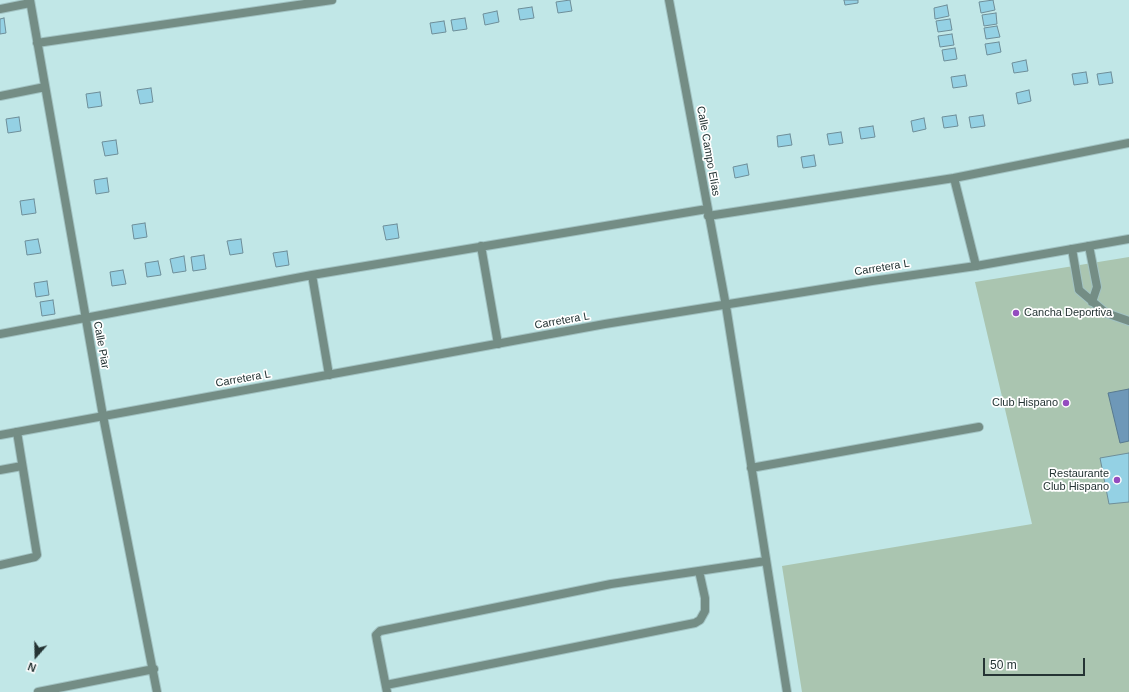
<!DOCTYPE html>
<meta charset="utf-8">
<style>
body{margin:0}
#map{position:relative;width:1129px;height:692px;overflow:hidden;background:#c1e7e7;font-family:Helvetica,sans-serif}
canvas{display:block}
.north{position:absolute;left:16px;top:636px;width:40px;height:40px;-webkit-text-stroke:3px #fff;paint-order:stroke;rotate:200deg;font-size:11px;font-weight:700;line-height:16px;text-align:center;color:#253434}
.north::after{content:'';display:block;margin:auto;width:14px;height:18px;background:#253434;clip-path:polygon(50% 0,100% 100%,50% 72%,0 100%)}
.scale{position:absolute;left:983px;top:658px;width:102px;height:18px;box-sizing:border-box;border:2px solid #253434;border-top:0;padding-left:5px;font-size:12px;line-height:14px;white-space:nowrap;color:#253434;-webkit-text-stroke:3px #fff;paint-order:stroke}
</style>
<div id="map">
<canvas width="1129" height="692"></canvas>
<div class="north">N</div>
<div class="scale">50 m</div>
</div>
<script>
const ctx = document.querySelector('canvas').getContext('2d');
ctx.lineJoin = 'round';
function fillPath(path, color) { ctx.fillStyle = color; ctx.fill(path, 'evenodd'); }
const toPath = rows => new Path2D(rows.map(r => 'M' + r).join(''));
function trace(path, color, width, dash) { ctx.strokeStyle = color; ctx.lineWidth = width; ctx.lineCap = dash ? 'butt' : 'round'; ctx.setLineDash(dash || []); ctx.stroke(path); }
function label(font, color, halo, rows, align = 'center') {
  ctx.font = font + ' Helvetica,sans-serif'; ctx.lineWidth = 3.5; ctx.setLineDash([]); ctx.textBaseline = 'middle'; ctx.strokeStyle = halo; ctx.fillStyle = color; for (const [text, x, y, turn = 0] of rows) {
    ctx.save(); ctx.translate(x, y); ctx.rotate((+turn || 0) * Math.PI / 180); ctx.textAlign = isNaN(turn) ? turn : align; if (halo) ctx.strokeText(text, 0, 0); ctx.fillText(text, 0, 0); ctx.restore();
  }
}
fillPath(toPath([
 [1129,257,1129,692,802,692,782,566,1032,524,975,282]
]), '#aac5b0');
const water = toPath([
 [1129,389,1129,441,1120,443,1108,393,1129,389]
]);
fillPath(water, '#6e98b8');
trace(water, '#587a90', 1);
const building = toPath([
 [570,0,572,11,558,13,556,2,570,0],
 [844,0,858,0,858,3,845,5,844,0],
 [993,0,995,10,981,13,979,2,993,0],
 [947,5,949,16,935,19,934,8,947,5],
 [532,7,534,18,520,20,518,9,532,7],
 [497,11,499,22,485,25,483,14,497,11],
 [996,13,997,24,984,26,982,15,996,13],
 [4,18,6,33,0,34,0,19,4,18],
 [465,18,467,29,453,31,451,20,465,18],
 [950,19,952,30,938,32,936,21,950,19],
 [444,21,446,32,432,34,430,23,444,21],
 [997,26,1000,37,986,39,984,28,997,26],
 [952,34,954,45,940,47,938,36,952,34],
 [999,42,1001,52,987,55,985,44,999,42],
 [955,48,957,59,944,61,942,50,955,48],
 [1026,60,1028,71,1014,73,1012,63,1026,60],
 [1086,72,1088,83,1074,85,1072,74,1086,72],
 [1111,72,1113,83,1099,85,1097,74,1111,72],
 [965,75,967,86,953,88,951,77,965,75],
 [151,88,153,102,140,104,137,90,151,88],
 [1029,90,1031,101,1018,104,1016,93,1029,90],
 [100,92,102,106,88,108,86,94,100,92],
 [956,115,958,126,944,128,942,117,956,115],
 [983,115,985,126,971,128,969,117,983,115],
 [19,117,21,131,8,133,6,119,19,117],
 [924,118,926,129,913,132,911,121,924,118],
 [873,126,875,137,861,139,859,128,873,126],
 [841,132,843,143,829,145,827,134,841,132],
 [790,134,792,145,778,147,777,136,790,134],
 [116,140,118,154,105,156,102,142,116,140],
 [814,155,816,166,803,168,801,157,814,155],
 [747,164,749,175,735,178,733,167,747,164],
 [107,178,109,192,96,194,94,180,107,178],
 [34,199,36,213,22,215,20,201,34,199],
 [145,223,147,237,134,239,132,225,145,223],
 [397,224,399,238,386,240,383,226,397,224],
 [38,239,41,253,27,255,25,241,38,239],
 [241,239,243,253,230,255,227,241,241,239],
 [287,251,289,265,276,267,273,253,287,251],
 [204,255,206,269,193,271,191,257,204,255],
 [184,256,186,271,173,273,170,259,184,256],
 [158,261,161,275,147,277,145,263,158,261],
 [123,270,126,284,112,286,110,272,123,270],
 [47,281,49,295,36,297,34,283,47,281],
 [53,300,55,314,42,316,40,302,53,300],
 [1129,453,1129,502,1109,504,1100,458,1129,453]
]);
fillPath(building, '#94d1e4');
trace(building, '#6e8e99', 1);
const minor = toPath([
 [30,0,103,416,157,692],
 [669,0,726,306,787,692],
 [0,9,30,3],
 [37,43,332,0],
 [0,96,45,87],
 [954,178,976,266],
 [708,216,954,178,1129,143],
 [481,246,498,344],
 [1089,246,1097,287,1092,302],
 [1072,249,1079,290,1106,313,1129,321],
 [312,275,329,375],
 [0,334,312,275,707,209],
 [751,468,979,427],
 [0,470,22,466],
 [0,565,35,557,37,555,17,432],
 [386,685,695,623,700,620,705,611,705,598,699,571],
 [38,692,154,669],
 [387,692,377,641,376,635,380,631,611,584,766,561]
]);
const tertiary = toPath([
 [0,435,605,324,872,281,976,266,1129,239]
]);
trace(minor, '#a2c3c3', 10);
trace(tertiary, '#a2c3c3', 10);
trace(minor, '#748d85', 8);
trace(tertiary, '#748d85', 8);
for (const [x, y, r, color] of [
 [1016,313,4,"#944cbf"],
 [1066,403,4,"#944cbf"],
 [1117,480,4,"#944cbf"]
]) { const dot = new Path2D(); dot.arc(x, y, r, 0, 2 * Math.PI); ctx.fillStyle = color; ctx.fill(dot); trace(dot, '#fff', 1.5); }
label('11px', '#253434', '#fff', [
 ["Calle Campo Elías",708,151,80],
 ["Carretera L",882,268,-9],
 ["Carretera L",562,321,-10],
 ["Calle Piar",101,345,80],
 ["Carretera L",243,379,-10]
]);
label('11px', '#253434', '#fff', [
 ["Cancha Deportiva",1024,313,"left"],
 ["Club Hispano",1058,403],
 ["Restaurante",1109,474],
 ["Club Hispano",1109,487]
], 'right');
</script>
